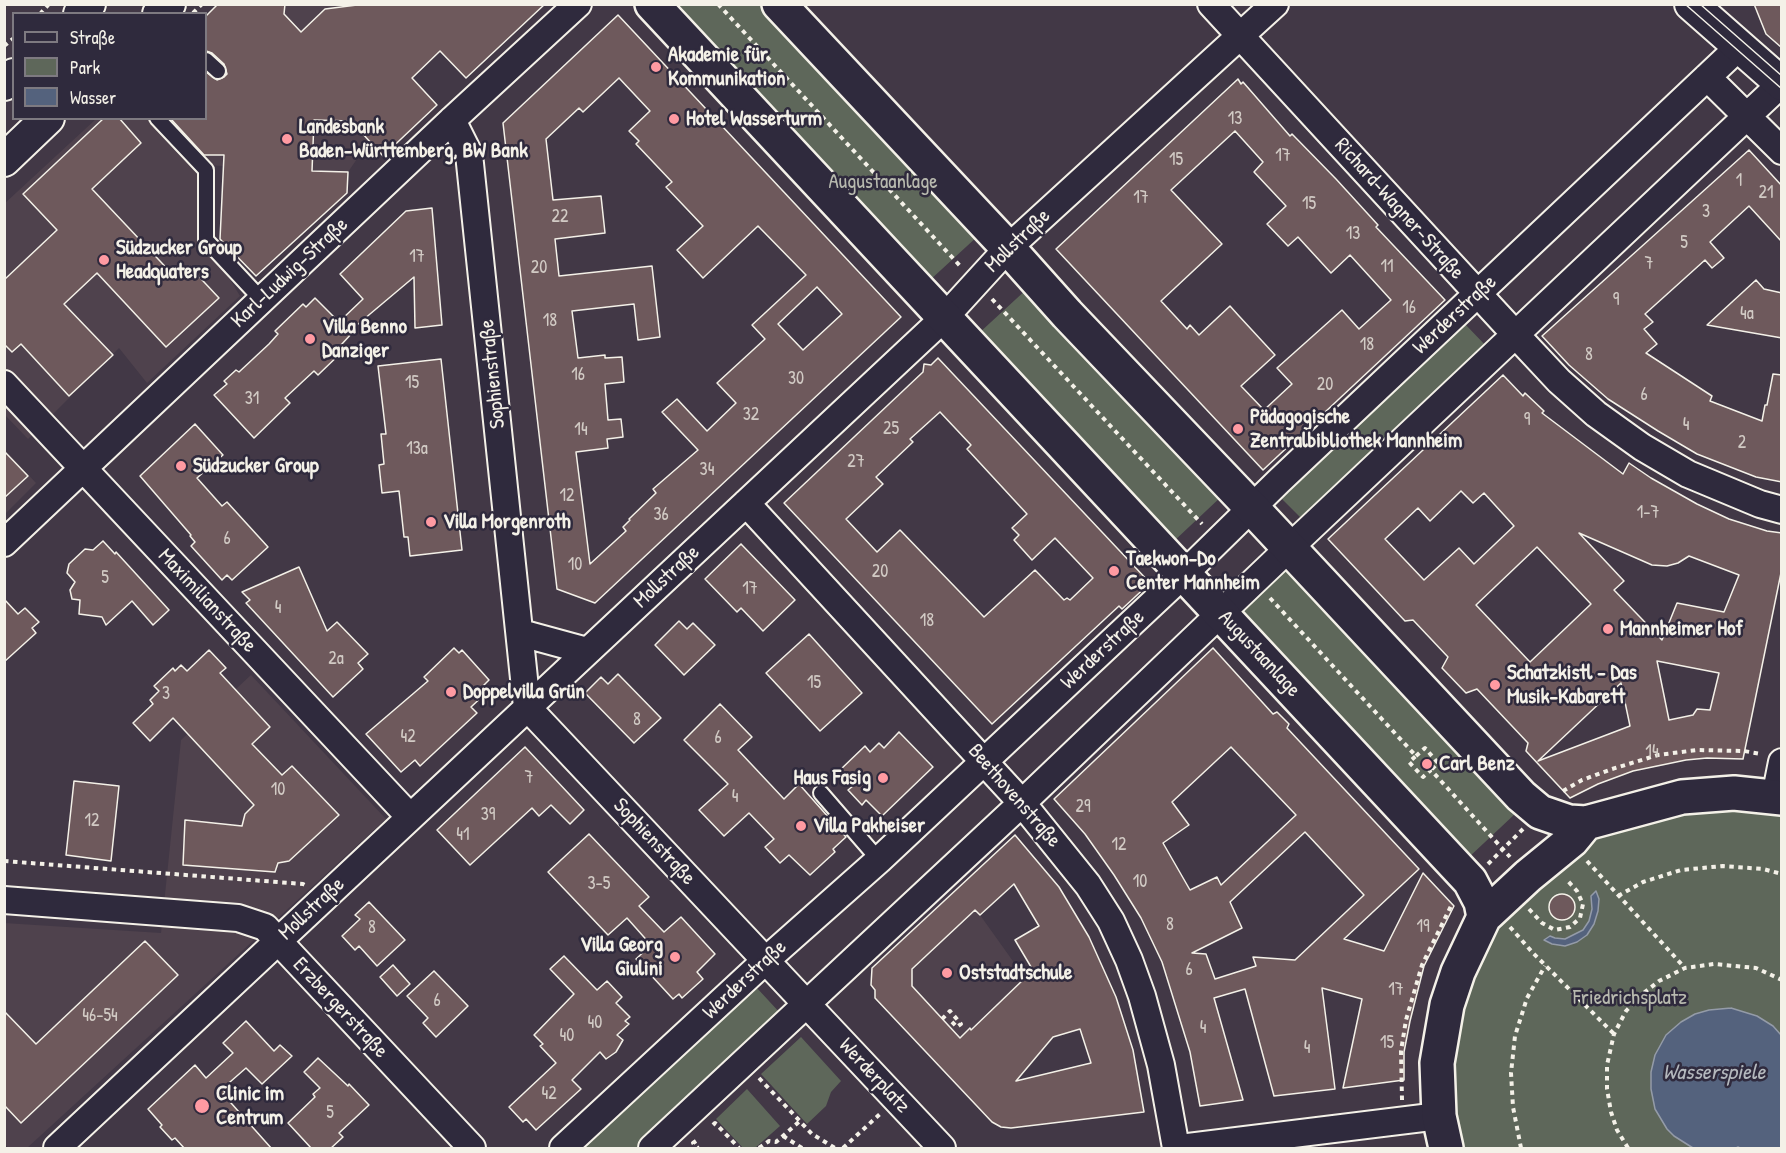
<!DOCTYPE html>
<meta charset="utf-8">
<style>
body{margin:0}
#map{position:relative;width:1786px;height:1153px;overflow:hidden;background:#423846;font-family:"Patrick Hand",sans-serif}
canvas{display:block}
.frame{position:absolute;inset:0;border:6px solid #f4f1e8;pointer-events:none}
.legend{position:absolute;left:12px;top:12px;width:195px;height:108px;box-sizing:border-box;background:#2f2a3d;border:2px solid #7e7a81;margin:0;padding:8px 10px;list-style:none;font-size:18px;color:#f4f1e8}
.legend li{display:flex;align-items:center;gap:12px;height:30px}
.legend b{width:30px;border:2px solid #7e7a81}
</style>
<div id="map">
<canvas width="1786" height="1153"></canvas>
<div class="frame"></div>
<ul class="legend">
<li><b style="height:8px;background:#2f2a3d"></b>Straße</li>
<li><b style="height:16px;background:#5e675a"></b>Park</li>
<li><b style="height:16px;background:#54627d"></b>Wasser</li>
</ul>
</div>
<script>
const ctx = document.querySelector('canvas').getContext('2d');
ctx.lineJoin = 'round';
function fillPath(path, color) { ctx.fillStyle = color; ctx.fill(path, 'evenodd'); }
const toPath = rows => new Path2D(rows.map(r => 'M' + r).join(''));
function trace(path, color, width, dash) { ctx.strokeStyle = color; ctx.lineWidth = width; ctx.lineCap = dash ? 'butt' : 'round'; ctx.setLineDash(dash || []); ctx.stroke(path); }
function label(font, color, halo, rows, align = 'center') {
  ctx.font = font + ' "Patrick Hand",sans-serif'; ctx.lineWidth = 5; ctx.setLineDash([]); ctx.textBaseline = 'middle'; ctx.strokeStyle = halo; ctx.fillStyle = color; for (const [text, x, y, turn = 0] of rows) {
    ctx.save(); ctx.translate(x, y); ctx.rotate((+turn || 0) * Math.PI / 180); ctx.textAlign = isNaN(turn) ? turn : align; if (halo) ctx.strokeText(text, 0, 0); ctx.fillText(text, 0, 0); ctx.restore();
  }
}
fillPath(toPath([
 [218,5,388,5,430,53,348,172,202,165,206,240,240,296,147,383,119,348,28,439,5,415,4,204,96,119,206,118,206,16],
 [5,450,36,483,5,514],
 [251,675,386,819,27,1148,8,1148,5,1144,4,923,161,933,181,740],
 [956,889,980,915,1025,978,935,1062,875,998,875,990,871,985,872,968,884,956,889,956,889,952]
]), '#4f424d');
fillPath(toPath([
 [669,5,763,5,979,235,929,281],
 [1028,288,1223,495,1173,542,978,334],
 [1465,324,1488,348,1304,521,1281,498],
 [1290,566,1516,813,1468,858,1239,611],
 [1691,806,1781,812,1781,1148,1457,1148,1448,1093,1460,1000,1498,922,1584,842,1620,822],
 [756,987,781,1014,637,1148,583,1148],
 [801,1037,841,1081,831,1092,826,1106,807,1124,761,1074],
 [747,1089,780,1126,755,1148,743,1148,716,1119]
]), '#5e675a');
const water = toPath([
 [1596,891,1599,899,1598,911,1594,924,1587,935,1577,942,1565,946,1552,944,1544,940,1550,936,1555,938,1565,939,1583,930,1589,921,1592,909,1591,896,1596,891],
 [1731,1008,1757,1016,1773,1026,1781,1035,1781,1148,1740,1148,1738,1147,1736,1148,1693,1148,1674,1136,1667,1129,1655,1109,1651,1089,1651,1072,1655,1055,1666,1035,1681,1022,1695,1014,1709,1010,1731,1008]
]);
fillPath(water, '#54627d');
trace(water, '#949ba8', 1.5);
const building = toPath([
 [218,4,285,4,284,14,301,32,325,9,365,4,545,4,466,78,440,51,412,78,437,105,383,156,351,121,314,120,312,171,348,172,347,193,256,276,220,239,224,155,204,155,170,118,206,118,206,72,217,80,224,77,227,74,224,64,212,53,206,51,206,16,218,4],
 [1754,4,1782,4,1782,48,1766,34,1754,4],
 [618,15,901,317,595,603,557,589,503,123,618,15],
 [619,78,650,111,629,131,639,141,636,144,672,182,666,187,703,226,677,250,703,278,758,226,806,275,752,325,765,339,717,383,736,403,707,431,677,399,662,412,698,450,653,489,656,493,629,519,630,520,623,527,626,531,590,564,576,452,608,448,607,439,623,437,621,419,608,420,605,384,624,382,622,357,605,358,605,355,578,358,572,311,634,304,638,340,660,337,652,266,559,276,555,239,605,233,601,196,553,200,546,139,579,108,583,112,619,78],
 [817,287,842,314,803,350,778,324,817,287],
 [1238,79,1241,84,1243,82,1290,136,1292,134,1336,179,1378,225,1376,227,1445,300,1263,470,1056,249,1238,79],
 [1235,131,1263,162,1254,172,1286,206,1267,224,1288,246,1298,237,1331,273,1350,255,1391,300,1359,329,1342,310,1277,368,1292,384,1264,410,1241,386,1275,355,1239,316,1230,306,1199,335,1190,325,1187,329,1161,301,1222,244,1171,190,1235,131],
 [104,118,119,118,141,143,92,189,176,278,189,266,219,298,166,347,97,273,64,304,113,355,69,396,21,344,12,352,4,344,4,280,57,230,23,194,104,118],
 [1749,150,1782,186,1782,242,1749,206,1710,242,1724,258,1712,268,1705,260,1645,314,1653,322,1644,329,1657,344,1646,353,1712,396,1710,401,1762,421,1765,405,1767,405,1773,374,1782,375,1782,482,1756,477,1697,454,1658,431,1608,399,1569,365,1542,336,1749,150],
 [432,208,442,325,415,328,414,277,351,330,353,332,341,345,345,349,318,375,314,371,285,398,290,403,254,438,214,395,227,384,224,381,236,370,239,372,269,344,278,334,275,331,303,304,306,307,315,298,339,322,363,299,340,274,406,211,432,208],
 [1756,280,1764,289,1782,293,1782,338,1707,325,1756,280],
 [938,358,1150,583,1122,609,1119,606,992,724,784,503,923,372,924,364,931,365,938,358],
 [940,412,971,445,967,449,1027,514,1012,528,1019,535,1014,540,1032,560,1055,538,1093,578,1070,600,1067,598,1064,600,1035,570,984,617,900,530,877,552,846,519,883,484,876,477,913,442,910,439,940,412],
 [441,359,462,550,410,556,408,537,404,537,399,491,382,493,379,465,384,464,381,434,386,434,378,366,441,359],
 [1503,375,1523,396,1525,393,1544,411,1542,413,1623,474,1629,463,1651,478,1697,504,1729,519,1767,531,1782,533,1782,568,1743,759,1707,758,1686,760,1633,771,1598,784,1570,798,1526,751,1528,743,1477,689,1466,693,1442,668,1448,657,1413,620,1405,621,1328,539,1503,375],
 [1461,491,1473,503,1484,493,1514,526,1474,564,1459,548,1424,580,1385,539,1418,508,1430,521,1461,491],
 [1579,533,1652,565,1667,566,1678,563,1689,556,1739,575,1724,612,1677,603,1662,640,1614,590,1624,581,1579,533],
 [1537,547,1591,604,1530,662,1476,605,1537,547],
 [1657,661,1719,673,1710,710,1697,709,1693,715,1669,720,1657,661],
 [1621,683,1630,726,1538,761,1621,683],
 [195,424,223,455,197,478,222,506,227,502,268,547,232,580,227,575,222,580,191,546,195,542,190,536,191,535,140,476,195,424],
 [4,451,28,476,4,498,4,451],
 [103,541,115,554,116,552,169,610,153,625,132,601,106,625,102,617,79,614,80,600,72,599,70,590,75,582,67,573,69,564,85,549,93,550,103,541],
 [741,544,795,600,763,631,741,608,737,612,705,579,741,544],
 [299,567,327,631,337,622,368,654,358,663,363,669,333,697,246,603,250,600,242,592,299,567],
 [4,599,18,614,25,608,39,622,32,628,36,633,4,662,4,599],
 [679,621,687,629,693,623,715,645,684,675,655,645,679,621],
 [809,634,862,693,820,731,766,673,809,634],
 [454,648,459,653,462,650,489,680,480,689,485,694,471,707,477,713,420,766,415,760,401,772,366,734,428,681,424,677,454,648],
 [1213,648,1273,714,1277,712,1289,724,1287,728,1419,869,1344,939,1384,951,1423,873,1454,906,1424,966,1410,1021,1404,1052,1404,1080,1343,1088,1362,999,1322,988,1335,1089,1274,1096,1245,989,1214,998,1243,1100,1200,1106,1190,1052,1162,962,1141,918,1114,875,1085,834,1054,799,1213,648],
 [1231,747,1296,815,1221,885,1217,877,1190,890,1163,843,1189,825,1172,802,1231,747],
 [1305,832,1364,895,1295,960,1253,957,1256,966,1215,979,1206,954,1192,953,1242,928,1230,902,1305,832],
 [209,650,226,668,220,673,270,727,252,744,282,775,292,766,339,815,289,861,278,863,275,872,183,865,185,820,242,826,245,814,254,805,173,718,150,741,133,723,153,704,150,700,159,691,154,686,173,668,175,671,181,665,187,671,209,650],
 [618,674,661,718,634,743,585,693,601,677,608,684,618,674],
 [720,704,752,737,738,750,784,799,799,784,846,837,833,849,835,852,810,875,789,855,780,863,765,847,774,839,749,813,724,836,699,810,728,784,684,740,720,704],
 [899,732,933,767,882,816,866,800,862,805,848,790,853,786,839,771,865,746,870,752,879,743,884,748,899,732],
 [525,747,584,810,570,824,551,805,539,816,532,808,470,865,437,830,525,747],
 [74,781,119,786,111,861,66,855,74,781],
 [589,834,649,897,639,906,664,932,681,917,715,954,697,972,703,979,682,998,679,994,673,999,636,959,651,945,627,918,608,935,548,872,589,834],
 [1015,835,1059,887,1089,937,1116,997,1133,1050,1144,1112,1011,1128,1001,1127,992,1122,875,998,875,990,871,985,872,968,1015,835],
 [1014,884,1039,926,1015,940,1034,972,1025,978,971,1030,970,1028,960,1038,912,986,912,969,975,910,980,915,1014,884],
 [1080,1029,1091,1063,1016,1081,1053,1037,1080,1029],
 '1549 907a13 13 0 1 1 26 0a13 13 0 1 1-26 0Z',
 [369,902,405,940,377,966,359,946,355,950,342,936,360,919,355,915,369,902],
 [145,941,178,975,21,1123,4,1105,4,1011,36,1044,145,941],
 [564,956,597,990,607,981,622,997,616,1003,630,1017,625,1021,629,1024,617,1035,623,1040,616,1052,606,1059,600,1052,572,1080,581,1089,536,1130,526,1119,523,1122,509,1107,556,1063,540,1046,543,1044,534,1035,574,994,550,969,564,956],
 [393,965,410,984,397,996,380,977,393,965],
 [434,971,468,1006,436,1037,423,1023,428,1018,407,996,434,971],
 [246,1021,274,1051,280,1045,292,1056,262,1084,246,1068,222,1089,225,1092,223,1094,272,1149,185,1149,175,1138,172,1140,160,1127,162,1125,148,1109,195,1065,206,1078,233,1053,223,1043,246,1021],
 [318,1058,348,1086,349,1084,369,1105,339,1133,343,1137,330,1149,312,1149,288,1123,315,1097,313,1094,320,1088,304,1072,318,1058]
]);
fillPath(building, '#6e595c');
trace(building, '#f4f1e8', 1.5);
const service = toPath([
 [206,60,218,71],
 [157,118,206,170,206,240,262,300],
 [821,793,879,860]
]);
const minor = toPath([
 [1211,4,1515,334,1559,381,1596,414,1642,447,1688,474,1760,504,1782,510],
 [1707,77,1782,151],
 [452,120,469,154,527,707,942,1148],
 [4,384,410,817],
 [746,503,1022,803,1088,885,1111,921,1129,960,1142,996,1161,1065,1176,1148],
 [4,543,452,120,578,4],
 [521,633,587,651],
 [1775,797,1782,762],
 [4,900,238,918,265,927,472,1148],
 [57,1148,945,317,1008,248,1275,4],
 [563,1148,765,961,879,860,1184,574,1279,481,1740,46],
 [652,1148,1022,803,1289,548,1781,84],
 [1180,1148,1439,1116]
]);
const tertiary = toPath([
 [1691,4,1782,84],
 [80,14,89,4],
 [159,14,169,4],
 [4,84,14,75],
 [4,160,48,118]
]);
const primary = toPath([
 [652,4,1470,881,1481,902,1484,917],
 [779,4,1008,248,1067,314,1251,507,1521,796,1540,812,1569,822,1586,823,1682,797,1734,793,1782,798],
 [1446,1148,1439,1116,1437,1063,1447,1005,1458,972,1484,917,1528,876,1572,840,1586,823]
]);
trace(service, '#f4f1e8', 18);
trace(minor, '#f4f1e8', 30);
trace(tertiary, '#f4f1e8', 36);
trace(primary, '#f4f1e8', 38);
trace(toPath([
 [718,4,962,268],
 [193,13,202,4],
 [40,14,49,4],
 [4,46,14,38],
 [992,299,1202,524],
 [1270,598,1416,756,1409,762,1423,777,1431,770,1510,857],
 [1416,756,1425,748,1438,763,1431,770],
 [1563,791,1582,780,1612,769,1658,755,1697,750,1744,751,1761,754],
 [4,861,303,884,305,885],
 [1587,861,1685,968],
 [1488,864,1523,829],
 [1618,896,1643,882,1681,870,1723,866,1763,869,1782,874],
 [1529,909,1542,923,1555,930,1570,927,1580,918,1583,904,1577,891,1566,879],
 [1510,927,1533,953,1614,1034],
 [942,1019,950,1011,961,1024,957,1027,950,1020],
 [759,1078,812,1134,835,1148],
 [1402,1100,1401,1051,1406,1020,1422,965,1452,904],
 [713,1125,715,1123,739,1148],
 [783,1136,802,1148],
 [696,1141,693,1143,698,1148],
 [759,1148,769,1141,776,1142,800,1121],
 [843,1148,880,1114],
 [1521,1148,1513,1107,1511,1073,1515,1036,1527,998,1545,966],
 [1628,1148,1617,1130,1611,1112,1607,1089,1607,1065,1614,1034,1626,1011,1640,996,1659,981,1685,968,1714,964,1756,968,1782,980]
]), '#f4f1e8', 4, [4.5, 4.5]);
trace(service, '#2f2a3d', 14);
trace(minor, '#2f2a3d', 26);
trace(tertiary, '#2f2a3d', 32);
trace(primary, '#2f2a3d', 33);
trace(toPath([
 [1685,4,1782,89],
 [1700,4,1782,76]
]), '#f4f1e8', 1.5);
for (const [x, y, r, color] of [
 [656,67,6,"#ff9aa2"],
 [674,119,6,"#ff9aa2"],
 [287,139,6,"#ff9aa2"],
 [104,260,6,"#ff9aa2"],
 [310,339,6,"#ff9aa2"],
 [1238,429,6,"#ff9aa2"],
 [181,466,6,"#ff9aa2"],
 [431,522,6,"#ff9aa2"],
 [1114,571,6,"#ff9aa2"],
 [1608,629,6,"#ff9aa2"],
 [1495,685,6,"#ff9aa2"],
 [451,692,6,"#ff9aa2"],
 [1427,764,6,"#ff9aa2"],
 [883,778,6,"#ff9aa2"],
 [801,826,6,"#ff9aa2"],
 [675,957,6,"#ff9aa2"],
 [947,973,6,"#ff9aa2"],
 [202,1106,8,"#ff9aa2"]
]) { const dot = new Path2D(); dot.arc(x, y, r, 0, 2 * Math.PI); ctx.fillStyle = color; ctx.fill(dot); trace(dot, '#2f2a3d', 2); }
label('18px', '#d2cbc5', null, [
 ["13",1235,119],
 ["17",1283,156],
 ["15",1176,160],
 ["1",1739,181],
 ["21",1766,193],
 ["17",1141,198],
 ["15",1309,204],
 ["3",1706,212],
 ["22",560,217],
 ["13",1353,234],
 ["5",1684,243],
 ["17",417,257],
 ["7",1649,264],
 ["11",1387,267],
 ["20",539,268],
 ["9",1616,300],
 ["16",1409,308],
 ["4a",1747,314],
 ["18",550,321],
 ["18",1367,345],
 ["8",1589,355],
 ["16",578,375],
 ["30",796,379],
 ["15",412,383],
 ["20",1325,385],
 ["6",1644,395],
 ["31",252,399],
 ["32",751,415],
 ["9",1527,420],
 ["4",1686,425],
 ["25",891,429],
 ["14",581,430],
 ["2",1742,443],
 ["13a",417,449],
 ["27",856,462],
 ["34",707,470],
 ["12",567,496],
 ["1-7",1648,513],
 ["36",661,515],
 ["6",227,539],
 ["10",575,565],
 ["20",880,572],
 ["5",105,578],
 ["17",750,589],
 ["4",278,608],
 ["18",927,621],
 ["2a",336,659],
 ["15",814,683],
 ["3",166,694],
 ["8",637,720],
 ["42",408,737],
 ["6",718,738],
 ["14",1652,752],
 ["7",529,778],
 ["10",278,790],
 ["4",735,797],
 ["29",1083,807],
 ["39",488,815],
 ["12",92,821],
 ["41",463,835],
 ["12",1119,845],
 ["10",1140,882],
 ["3-5",599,884],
 ["8",1170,925],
 ["19",1423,927],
 ["8",372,928],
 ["6",1189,970],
 ["17",1396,990],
 ["6",437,1001],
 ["46-54",100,1016],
 ["40",595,1023],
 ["4",1203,1028],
 ["40",567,1036],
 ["15",1387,1043],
 ["4",1307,1048],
 ["42",549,1094],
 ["5",330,1113]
]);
label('bold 21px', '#f4f1e8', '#2f2a3d', [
 ["Akademie für",668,55],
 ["Kommunikation",668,79],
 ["Hotel Wasserturm",686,119],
 ["Landesbank",299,127],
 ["Baden-Württemberg, BW Bank",299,151],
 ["Südzucker Group",116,248],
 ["Headquaters",116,272],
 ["Villa Benno",322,327],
 ["Danziger",322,351],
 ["Pädagogische",1250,417],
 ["Zentralbibliothek Mannheim",1250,441],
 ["Südzucker Group",193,466],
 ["Villa Morgenroth",443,522],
 ["Taekwon-Do",1126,559],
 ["Center Mannheim",1126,583],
 ["Mannheimer Hof",1620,629],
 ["Schatzkistl - Das",1507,673],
 ["Musik-Kabarett",1507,697],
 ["Doppelvilla Grün",463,692],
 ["Carl Benz",1439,764],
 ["Haus Fasig",871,778,"right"],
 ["Villa Pakheiser",813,826],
 ["Villa Georg",663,945,"right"],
 ["Giulini",663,969,"right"],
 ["Oststadtschule",959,973],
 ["Clinic im",216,1094],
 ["Centrum",216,1118]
], 'left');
label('21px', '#b8baaf', '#2f2a3d', [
 ["Augustaanlage",883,182],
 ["Friedrichsplatz",1630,998]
]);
label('21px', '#f4f1e8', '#2f2a3d', [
 ["Richard-Wagner-Straße",1399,209,48],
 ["Mollstraße",1018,241,-44],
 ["Karl-Ludwig-Straße",290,273,-43],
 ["Werderstraße",1455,315,-43],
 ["Sophienstraße",493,374,-96],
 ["Mollstraße",667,577,-43],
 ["Maximilianstraße",207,601,47],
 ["Werderstraße",1103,650,-43],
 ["Augustaanlage",1259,654,47],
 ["Beethovenstraße",1014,796,49],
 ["Sophienstraße",654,842,47],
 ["Mollstraße",312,909,-43],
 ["Werderstraße",745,980,-43],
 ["Erzbergerstraße",340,1008,47],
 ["Werderplatz",874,1076,47]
]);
label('italic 22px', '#b4b8bd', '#2f2a3d', [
 ["Wasserspiele",1714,1073]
]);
</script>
